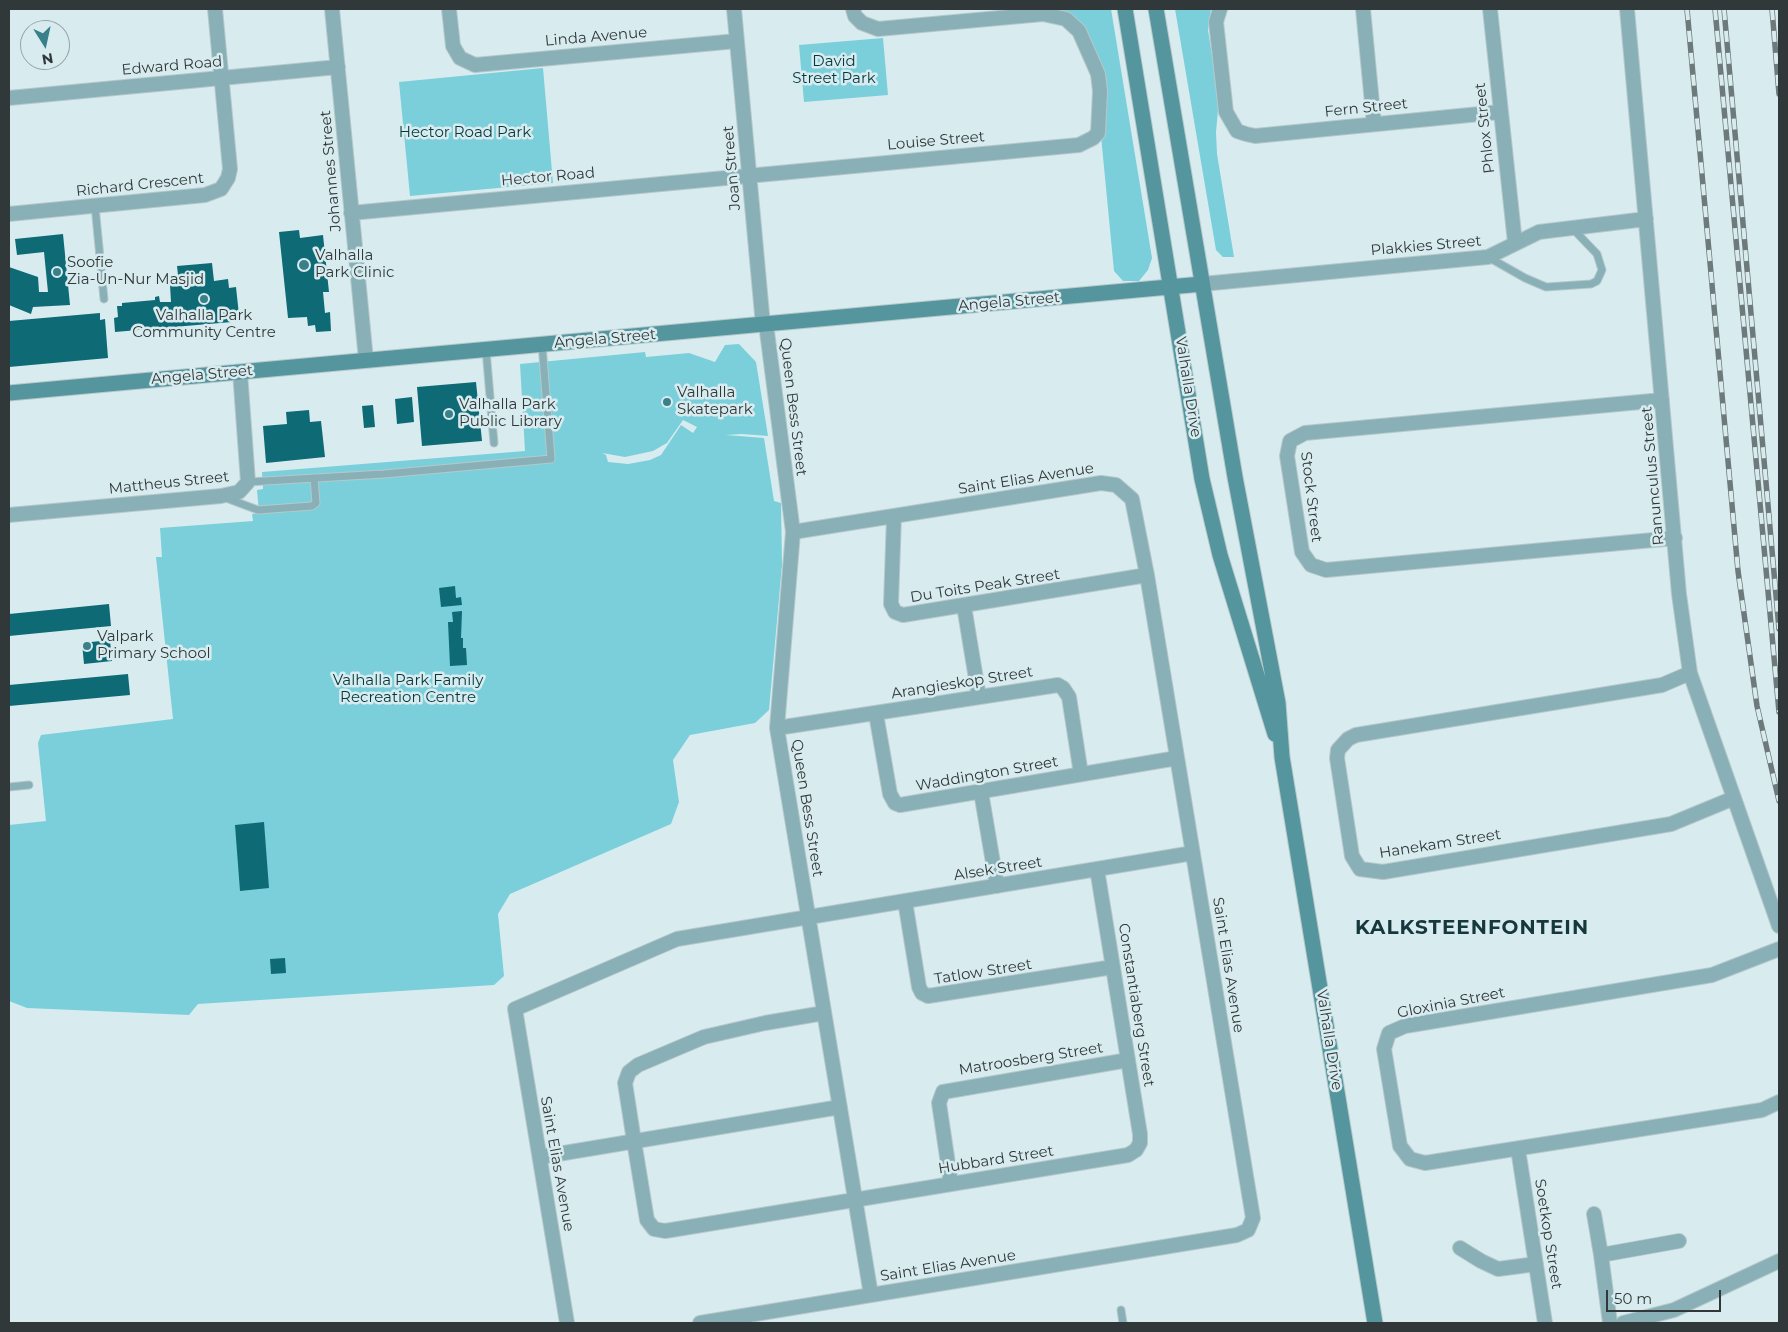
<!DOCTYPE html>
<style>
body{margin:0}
#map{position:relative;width:1788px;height:1332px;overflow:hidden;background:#d8ecef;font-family:Montserrat,sans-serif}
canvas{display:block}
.frame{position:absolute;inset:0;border:10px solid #31383a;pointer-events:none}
.north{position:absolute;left:20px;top:20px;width:50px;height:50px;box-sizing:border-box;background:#d8ecef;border:1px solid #95a4a7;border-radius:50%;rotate:170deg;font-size:14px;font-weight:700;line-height:20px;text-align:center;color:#31383a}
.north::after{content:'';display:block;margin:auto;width:18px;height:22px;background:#39808a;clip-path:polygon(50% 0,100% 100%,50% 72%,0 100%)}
.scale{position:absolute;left:1606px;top:1290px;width:115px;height:22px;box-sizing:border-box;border:2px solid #31383a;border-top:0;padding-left:6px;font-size:15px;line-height:18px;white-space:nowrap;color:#31383a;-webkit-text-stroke:4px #d8ecef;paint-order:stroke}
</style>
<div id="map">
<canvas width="1788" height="1332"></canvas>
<div class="frame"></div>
<div class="north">N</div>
<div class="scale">50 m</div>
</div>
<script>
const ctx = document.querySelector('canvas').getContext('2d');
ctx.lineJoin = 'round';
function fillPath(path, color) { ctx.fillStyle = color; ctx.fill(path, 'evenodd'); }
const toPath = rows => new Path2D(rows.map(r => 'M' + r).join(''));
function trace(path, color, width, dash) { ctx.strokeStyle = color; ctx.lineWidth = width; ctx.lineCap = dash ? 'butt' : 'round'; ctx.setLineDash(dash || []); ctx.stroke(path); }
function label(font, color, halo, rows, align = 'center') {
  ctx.font = font + ' Montserrat,sans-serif'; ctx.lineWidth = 5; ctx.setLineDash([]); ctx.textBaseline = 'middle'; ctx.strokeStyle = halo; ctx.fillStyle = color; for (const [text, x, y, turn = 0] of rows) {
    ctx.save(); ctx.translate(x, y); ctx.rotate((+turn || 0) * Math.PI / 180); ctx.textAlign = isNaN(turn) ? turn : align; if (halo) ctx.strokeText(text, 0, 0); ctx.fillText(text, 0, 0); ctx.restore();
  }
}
fillPath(toPath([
 [1049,9,1111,9,1152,258,1148,270,1139,281,1123,281,1114,271,1101,136,1106,122,1099,60,1091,42,1063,12],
 [1175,9,1211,9,1208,30,1219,99,1216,132,1217,154,1234,257,1223,257,1216,250],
 [883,38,888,95,804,102,799,45],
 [543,68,553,183,410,196,399,82],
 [739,344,756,362,768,436,742,434,726,435,764,438,774,501,781,503,782,565,769,710,755,723,690,735,673,760,679,802,671,824,510,894,498,914,504,976,494,985,198,1004,189,1015,27,1008,9,1001,9,825,46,821,38,743,41,735,173,719,156,557,162,557,160,528,253,521,252,514,259,513,257,490,263,489,262,472,525,451,520,364,645,352,646,357,689,353,715,362,725,345],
 [683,420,697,427,693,433,681,425,661,455,650,460,628,464,608,462,606,455,602,453,625,457,653,451,667,443]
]), '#7bcfdb');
fillPath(toPath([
 [299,230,300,238,323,235,329,292,323,292,325,313,330,312,331,331,316,332,315,325,308,326,307,317,288,318,279,232],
 [63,234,70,305,33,307,31,314,9,305,9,267,38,277,39,292,48,292,44,252,17,255,15,239],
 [212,263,214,281,228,279,229,288,236,287,239,315,231,316,232,322,115,332,114,318,118,317,117,306,122,306,122,303,155,300,155,297,159,296,160,302,171,302,170,285,179,284,177,266],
 [100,313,100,320,105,319,108,358,9,367,9,321],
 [476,382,482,441,422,446,417,387],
 [412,397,414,422,397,424,395,399],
 [373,405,375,427,364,428,362,406],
 [309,410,310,422,321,421,325,457,266,463,263,426,287,424,286,412],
 [455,586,456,598,461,597,462,605,441,607,439,588],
 [109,604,111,626,9,636,9,614],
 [462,611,461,638,463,638,463,648,466,648,467,665,450,666,448,622,453,622,452,612],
 [110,640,112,661,84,664,82,643],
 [128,674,130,695,9,706,9,685],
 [264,822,269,888,240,891,235,825],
 [285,958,286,973,271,974,270,959]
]), '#0e6a75');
const lane = toPath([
 [95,206,104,299],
 [1488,257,1525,278,1546,287,1591,284,1597,281,1602,270,1597,254,1573,229],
 [486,350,494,443],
 [248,482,384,474,551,459,542,344],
 [226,498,258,510,312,506,316,503,314,478],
 [9,787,29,785],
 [1121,1310,1123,1323]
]);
const street = toPath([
 [332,9,366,360],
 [449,9,453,46,460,58,475,65,737,41],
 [734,9,763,325],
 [1220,9,1216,22,1226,112,1237,131,1246,134,1255,136,1500,112],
 [1363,9,1374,124],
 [1490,9,1515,243],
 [1627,9,1679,594,1690,673,1779,926],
 [9,98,338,67],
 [351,213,1079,145,1093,138,1098,133,1100,91,1098,74,1079,31,1066,19,1043,14,878,29,862,23,855,16,853,9],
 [9,214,205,195,221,189,228,178,230,169,215,9],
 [1202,284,1488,257,1539,232,1646,219],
 [766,324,793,532,777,728,871,1295],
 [1662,400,1305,433,1290,441,1287,456,1302,552,1311,565,1326,570,1675,538],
 [9,515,221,496,239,492,248,482,240,372],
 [894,516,891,604,895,612,903,615,1147,575],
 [964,606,979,697],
 [1690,673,1662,685,1356,735,1348,739,1338,750,1337,758,1352,856,1360,869,1383,872,1671,824,1734,798],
 [876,714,890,794,895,803,900,805,1177,758],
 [777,728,1058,685,1063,688,1069,697,1081,774],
 [981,792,997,886],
 [905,901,919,987,922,993,928,996,1113,967],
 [1779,949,1712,975,1405,1026,1389,1033,1384,1049,1400,1146,1410,1159,1425,1163,1762,1110,1779,1102],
 [824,1013,765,1023,704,1037,638,1065,629,1072,625,1083,634,1141,647,1220,654,1229,665,1231,1128,1155,1136,1150,1140,1143,1140,1134,1097,869],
 [1518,1149,1545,1323],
 [540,1157,840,1107],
 [951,1184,939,1103,943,1092,1128,1060],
 [1594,1214,1601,1255],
 [1460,1248,1481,1261,1498,1269,1536,1264],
 [567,1323,515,1009,677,939,1193,853],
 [700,1323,1237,1235,1248,1230,1253,1218,1147,575,1132,499,1116,485,1101,483,793,532],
 [1610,1323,1601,1255,1679,1241],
 [1623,1323,1674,1310,1779,1261]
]);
const secondary = toPath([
 [1125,9,1202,479,1220,555,1275,734],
 [1156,9,1235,477,1278,703,1282,757,1375,1323],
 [9,393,1202,284]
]);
trace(lane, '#b7c8cb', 9);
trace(street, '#b7c8cb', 16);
trace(secondary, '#b7c8cb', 17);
trace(lane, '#88b0b6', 7);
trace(street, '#88b0b6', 14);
trace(secondary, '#54959e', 15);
const rail = toPath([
 [1687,9,1738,571,1757,706,1779,801],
 [1715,9,1779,712],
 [1724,9,1779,629],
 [1772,9,1779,94]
]);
trace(rail, '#6d797b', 5.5);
trace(rail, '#d8ecef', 4, [11]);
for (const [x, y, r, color] of [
 [304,265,6,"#39808a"],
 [57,272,5,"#39808a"],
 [204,299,5,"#39808a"],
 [667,402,5,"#39808a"],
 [449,414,5,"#39808a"],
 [87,646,5,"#39808a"]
]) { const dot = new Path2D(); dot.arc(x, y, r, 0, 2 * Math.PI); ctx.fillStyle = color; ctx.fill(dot); trace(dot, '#d8ecef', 2); }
label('15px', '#31383a', '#d8ecef', [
 ["Linda Avenue",596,37,-5],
 ["Edward Road",172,66,-5],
 ["Fern Street",1366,108,-6],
 ["Phlox Street",1485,128,-96],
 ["Louise Street",936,141,-5],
 ["Joan Street",732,168,-95],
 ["Johannes Street",331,171,-95],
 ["Hector Road",548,177,-5],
 ["Richard Crescent",140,185,-6],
 ["Plakkies Street",1426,246,-5],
 ["Angela Street",1009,302,-5],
 ["Angela Street",605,339,-5],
 ["Angela Street",202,375,-5],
 ["Valhalla Drive",1188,387,81],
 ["Queen Bess Street",793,407,83],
 ["Ranunculus Street",1653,476,-95],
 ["Saint Elias Avenue",1026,479,-9],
 ["Mattheus Street",169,483,-6],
 ["Stock Street",1311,497,83],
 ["Du Toits Peak Street",985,586,-9],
 ["Arangieskop Street",962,683,-9],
 ["Waddington Street",987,774,-10],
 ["Queen Bess Street",807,808,81],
 ["Hanekam Street",1440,844,-9],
 ["Alsek Street",998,869,-9],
 ["Saint Elias Avenue",1228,965,81],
 ["Tatlow Street",983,972,-9],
 ["Gloxinia Street",1451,1003,-11],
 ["Constantiaberg Street",1136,1005,81],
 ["Valhalla Drive",1329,1040,81],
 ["Matroosberg Street",1031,1059,-9],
 ["Hubbard Street",996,1160,-9],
 ["Saint Elias Avenue",557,1164,80],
 ["Soetkop Street",1548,1234,81],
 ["Saint Elias Avenue",948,1266,-9]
]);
label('15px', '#03383e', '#d8ecef', [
 ["David",834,62],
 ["Street Park",834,79],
 ["Hector Road Park",465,133],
 ["Valhalla Park Family",408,681],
 ["Recreation Centre",408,698]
]);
label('15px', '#31383a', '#d8ecef', [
 ["Valhalla",315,256],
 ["Park Clinic",315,273],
 ["Soofie",67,263],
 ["Zia-Un-Nur Masjid",67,280],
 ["Valhalla Park",204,316,"center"],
 ["Community Centre",204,333,"center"],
 ["Valhalla",677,393],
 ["Skatepark",677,410],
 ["Valhalla Park",459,405],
 ["Public Library",459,422],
 ["Valpark",97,637],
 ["Primary School",97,654]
], 'left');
ctx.letterSpacing = '1px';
label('bold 20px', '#16383d', '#d8ecef', [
 ["KALKSTEENFONTEIN",1472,928]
]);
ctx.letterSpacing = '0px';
</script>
